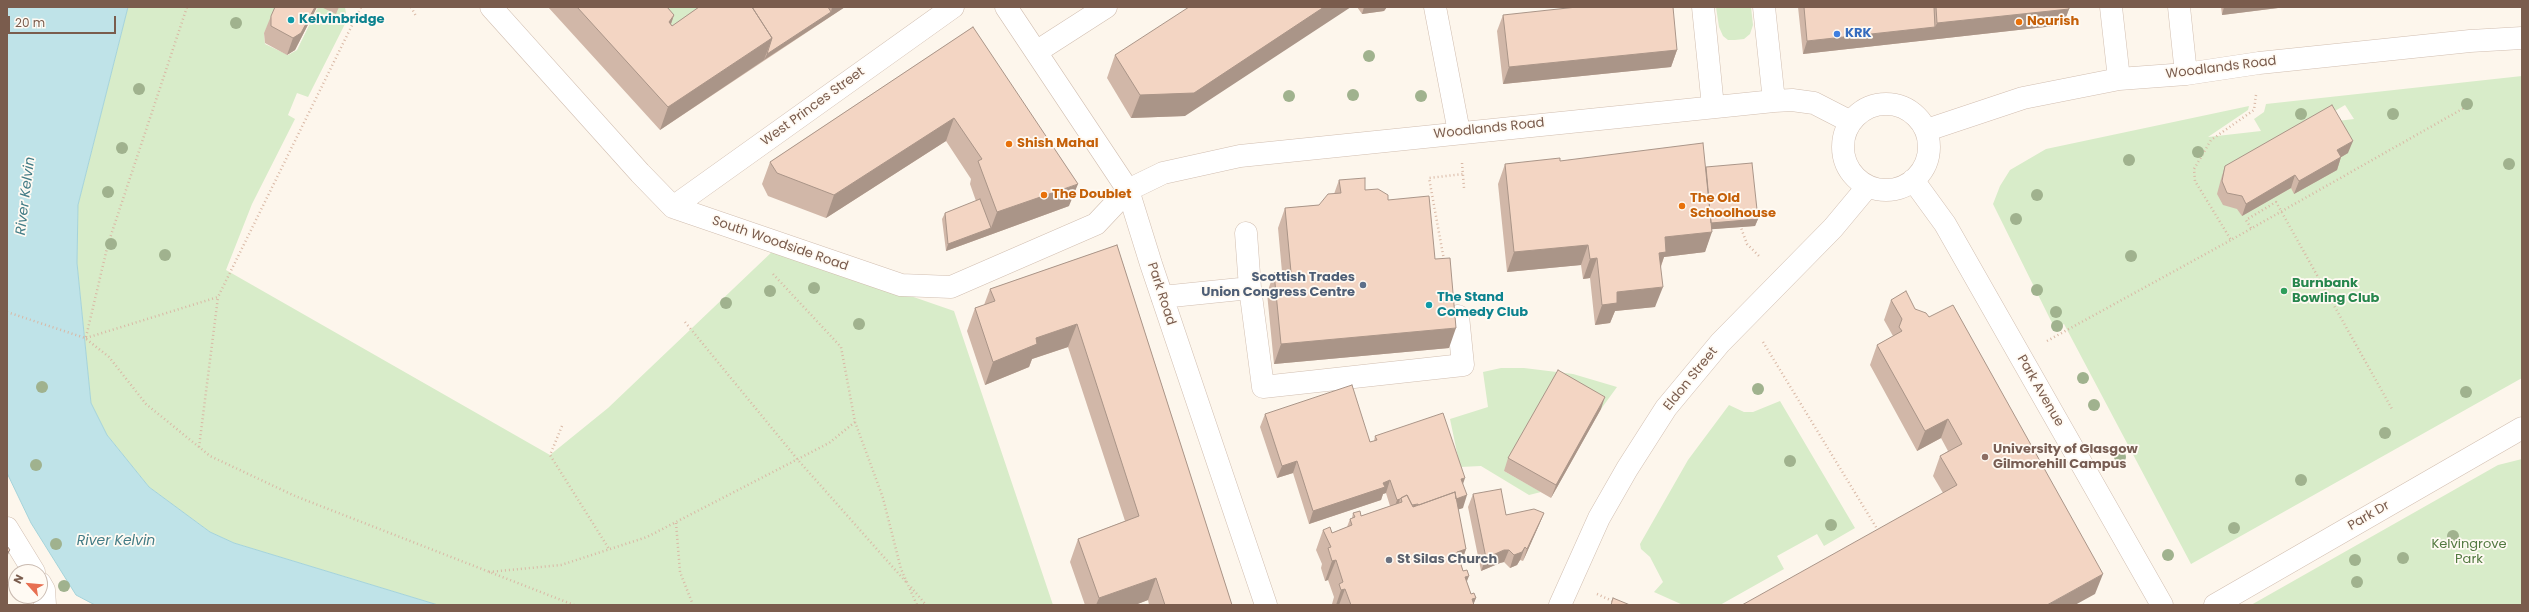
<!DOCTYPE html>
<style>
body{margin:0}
#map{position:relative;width:2529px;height:612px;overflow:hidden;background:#fdf6ec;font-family:Poppins,sans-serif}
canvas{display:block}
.frame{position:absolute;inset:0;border:8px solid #7a5c4d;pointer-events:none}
.north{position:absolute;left:8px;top:564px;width:40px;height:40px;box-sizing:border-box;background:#fffaf3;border:1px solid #cabbb1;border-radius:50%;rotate:297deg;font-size:11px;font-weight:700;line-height:16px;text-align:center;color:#7a5c4d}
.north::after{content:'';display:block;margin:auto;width:14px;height:18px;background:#e76f51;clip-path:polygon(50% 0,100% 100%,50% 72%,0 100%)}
.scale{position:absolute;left:8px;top:16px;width:108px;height:18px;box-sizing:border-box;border:2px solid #7a5c4d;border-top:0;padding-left:5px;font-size:12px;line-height:14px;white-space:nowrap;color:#7a5c4d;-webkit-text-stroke:3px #fffaf3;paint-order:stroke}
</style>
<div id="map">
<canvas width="2529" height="612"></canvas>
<div class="frame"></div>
<div class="north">N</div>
<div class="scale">20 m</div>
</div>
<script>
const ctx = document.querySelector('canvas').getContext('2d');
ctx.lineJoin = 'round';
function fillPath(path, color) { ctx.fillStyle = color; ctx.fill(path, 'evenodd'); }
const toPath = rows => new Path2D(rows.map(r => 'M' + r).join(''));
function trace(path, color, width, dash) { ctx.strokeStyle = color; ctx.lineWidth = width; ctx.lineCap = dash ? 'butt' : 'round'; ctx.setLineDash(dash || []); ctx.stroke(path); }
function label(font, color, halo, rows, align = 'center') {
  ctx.font = font + ' Poppins,sans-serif'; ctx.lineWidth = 3.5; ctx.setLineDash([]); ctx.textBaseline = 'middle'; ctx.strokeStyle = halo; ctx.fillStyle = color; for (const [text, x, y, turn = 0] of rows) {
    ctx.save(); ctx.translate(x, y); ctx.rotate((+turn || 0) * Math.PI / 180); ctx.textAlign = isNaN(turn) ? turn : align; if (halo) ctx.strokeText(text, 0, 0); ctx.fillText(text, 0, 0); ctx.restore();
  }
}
fillPath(toPath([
 [128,7,277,7,264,33,265,44,288,55,297,50,318,7,345,7,347,20,308,97,297,93,288,115,295,119,252,204,226,270,550,455,608,408,775,249,954,311,1053,605,438,605,234,543,210,532,149,487,107,435,91,403,77,263,78,205],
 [638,7,725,7,663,48],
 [1716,7,1751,7,1753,25,1750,34,1744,39,1735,40,1728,40,1723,36,1719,27],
 [2522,76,2522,378,2191,564,2064,324,2055,329,1993,204,2000,186,2010,170,2046,149,2249,106,2248,110,2208,137,2261,131,2254,119,2264,112,2266,104],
 [2345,105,2354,119,2313,124],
 [1501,368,1524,368,1573,374,1617,387,1601,409,1504,471,1541,492,1529,495,1481,466,1460,467,1450,419,1488,407,1483,372],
 [1780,401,1855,528,1824,546,1817,534,1777,556,1784,569,1720,605,1683,605,1654,592,1663,582,1650,557,1641,549,1640,544,1688,460,1729,405,1744,412,1753,412],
 [2522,459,2522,605,2251,605,2498,465]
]), '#d8ecc9');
const water = toPath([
 [7,7,128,7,78,205,77,263,91,403,107,435,149,487,210,532,234,543,438,605,95,605,76,595,31,523,7,473,7,7]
]);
fillPath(water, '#bfe3e8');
trace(water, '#a5d3da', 1);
const minor = toPath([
 [491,7,640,173,673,207,901,285,951,287,1096,224,1128,190,1163,173,1240,156,1774,101,1792,100,1814,103,1851,122],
 [1006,7,1128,190,1151,264,1266,605],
 [1435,7,1459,132],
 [1703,7,1713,107],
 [1764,7,1774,101],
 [2111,7,2119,79],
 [2179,7,2186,74],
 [1036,52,1106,7],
 '1843 147a43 43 0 1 1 86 0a43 43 0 1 1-86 0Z',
 [1927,130,2023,98,2119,79,2186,74,2259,63,2470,41,2522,38],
 [1913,180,1945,224,2162,605],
 [673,207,953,7],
 [1246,233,1250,288],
 [1162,297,1250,288,1263,387,1463,365,1458,316],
 [7,528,34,572],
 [40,583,44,590,45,605],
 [1560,605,1599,518,1627,469,1666,408,1720,343,1833,228,1868,186],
 [2215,605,2522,428]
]);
trace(minor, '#d1beb0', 23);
trace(toPath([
 [411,7,416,16],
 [2256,95,2254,110,2211,140,2194,169,2195,181,2231,240,2464,108],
 [1462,163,1464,188],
 [1740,225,1747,244,1760,257],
 [2251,228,2246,220,2276,202,2392,409],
 [1444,260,1429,178,1463,174],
 [773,274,841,347,855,422,883,498,901,569,917,605],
 [7,312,85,338,109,357,146,404,210,456,295,496,574,605],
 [685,322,798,460,906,582],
 [86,337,108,244,187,7],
 [86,338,218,297,361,7],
 [2047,341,2231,240],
 [1763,342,1879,532],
 [562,426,550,455,609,549],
 [199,447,218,297],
 [676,523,680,572,693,605],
 [489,572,561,565,647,537,829,443,855,422],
 [911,587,926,605],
 [1597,594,1621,605]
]), '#d9b8a5', 2.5, [1, 3]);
trace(minor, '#fff', 22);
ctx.fillStyle = '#a0b28e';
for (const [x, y] of [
 [236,23],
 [1369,56],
 [139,89],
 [1353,95],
 [1289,96],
 [1421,96],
 [2467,104],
 [2301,114],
 [2393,114],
 [122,148],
 [2198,152],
 [2129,160],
 [2509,164],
 [108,192],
 [2037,195],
 [2016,219],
 [111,244],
 [165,255],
 [2131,256],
 [814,288],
 [2037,290],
 [770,291],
 [726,303],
 [2056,312],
 [859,324],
 [2057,326],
 [2083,378],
 [42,387],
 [1758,389],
 [2466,392],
 [2094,405],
 [2385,433],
 [2120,457],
 [1790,461],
 [36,465],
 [2301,480],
 [1831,525],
 [2234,528],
 [2453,536],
 [56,544],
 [2168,555],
 [2403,558],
 [2355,560],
 [2357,582],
 [64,586]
]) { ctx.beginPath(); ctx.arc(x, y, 6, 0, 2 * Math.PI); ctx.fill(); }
fillPath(toPath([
 [317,7,295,50,287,55,265,43,264,33,271,16],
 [321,7,339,7,336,14],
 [548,7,667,7,674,15,671,24,672,26,699,7,845,7,660,130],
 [1357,7,1387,7,1384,11,1362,14],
 [1798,7,2069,7,2069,9,2063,25,1803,54],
 [2221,7,2286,7,2222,15],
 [1503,15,1677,50,1671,67,1503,84,1497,31],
 [973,27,1069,206,946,251,942,219,945,213,976,201,970,184,971,179,946,141,826,218,768,196,762,184,770,162],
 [1115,55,1185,116,1131,118,1107,78],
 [2348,153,2341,157,2337,170,2294,194,2291,188,2242,216,2237,209,2223,205,2217,194,2221,179,2225,166],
 [1560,161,1706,167,1758,219,1755,226,1712,229,1705,252,1664,257,1661,267,1655,307,1615,311,1610,323,1595,325,1590,278,1583,279,1581,265,1507,272,1498,184,1505,164],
 [1339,180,1365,190,1388,200,1435,259,1449,348,1274,364,1267,293,1274,273,1282,272,1278,228,1285,208,1319,205,1334,194],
 [1117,245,1232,605,1149,605,1148,600,1135,605,1085,605,1070,562,1078,539,1125,521,1068,347,1032,359,1029,367,985,385,967,331,975,308,984,305,990,289],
 [1891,300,1915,309,2095,594,1943,493,1933,476,1940,456,1948,451,1941,438,1917,451,1870,365,1877,345,1893,336,1884,320],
 [1601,409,1551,498,1504,471,1508,458],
 [1265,414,1370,442,1374,441,1375,436,1463,485,1463,508,1458,509,1466,549,1461,564,1471,594,1476,598,1474,603,1474,605,1332,605,1332,604,1334,597,1328,580,1325,581,1321,568,1322,564,1316,550,1323,530,1332,533,1347,527,1350,519,1352,518,1353,513,1361,516,1390,506,1386,493,1383,494,1381,500,1309,524,1293,473,1277,478,1260,427],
 [1473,494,1506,515,1544,513,1539,525,1523,561,1520,560,1517,565,1510,568,1504,562,1500,563,1481,571,1468,507]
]), '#d1b7a8');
fillPath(toPath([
 [315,7,317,7,295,50,287,55,293,38],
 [832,7,845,7,764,60,767,54,831,12],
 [1324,7,1351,7,1185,116,1131,118,1140,95],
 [1364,7,1387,7,1384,11,1362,14],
 [2224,7,2286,7,2222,15],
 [2069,9,2063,25,1803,54,1807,41,1935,27,1937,23],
 [674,15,666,38,669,22],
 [772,38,764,60,660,130,668,107],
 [1677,50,1671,67,1503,84,1509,67],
 [954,118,946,141,826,218,834,195],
 [2353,141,2348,153,2333,162,2337,150],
 [2341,157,2337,170,2294,194,2299,181],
 [2295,175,2291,188,2242,216,2246,204],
 [1078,184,1069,206,946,251,948,244,991,228,997,212],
 [1758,219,1755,226,1702,230,1704,223],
 [1712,232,1705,252,1664,257,1659,271,1652,272,1665,237],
 [1588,245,1581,265,1507,272,1514,252],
 [1597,258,1590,278,1583,279,1590,259],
 [1663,287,1655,307,1615,311,1610,323,1595,325,1602,305,1617,292],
 [1077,324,1068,347,1032,359,1029,367,985,385,993,362,1036,338],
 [1456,328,1449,348,1274,364,1281,344],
 [1605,397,1601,409,1551,498,1556,485],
 [1948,419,1941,438,1917,451,1925,431],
 [1297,461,1293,473,1277,478,1282,466],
 [1465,478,1461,490,1461,479],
 [1390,480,1386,493,1383,494,1381,500,1309,524,1313,511],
 [1467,495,1463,508,1420,522,1424,510],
 [1400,499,1396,512,1393,512,1397,500],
 [1418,504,1414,516,1411,506],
 [1544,513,1539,525,1523,561,1527,549],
 [1525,547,1520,560,1517,565,1510,568,1514,555],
 [1466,549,1459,569,1457,552],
 [10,550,7,557,7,553],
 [1504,550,1509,550,1504,562,1500,563,1481,571,1486,558],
 [1336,560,1328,580,1325,581,1332,561],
 [2103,574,2095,594,2075,605,2047,605],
 [1469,576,1461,596,1465,577],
 [1156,578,1148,600,1135,605,1096,605,1099,598],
 [1345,589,1339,605,1336,605,1341,590],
 [1476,598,1473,605,1472,599]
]), '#aa9588');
const building = toPath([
 [275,7,315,7,301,33,293,38,271,26,271,16,275,7],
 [577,7,667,7,674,15,669,22,672,26,699,7,752,7,772,38,668,107,577,7],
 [752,7,828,7,831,12,767,54,772,38,752,7],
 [1189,7,1324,7,1194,93,1140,95,1115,55,1189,7],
 [1577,7,1673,7,1677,50,1509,67,1503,15,1577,7],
 [1804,7,1934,7,1935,27,1807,41,1804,7],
 [1936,7,2069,7,2069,9,1937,23,1936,7],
 [973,27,1078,184,997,212,978,161,982,159,954,118,834,195,777,173,770,162,973,27],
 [2332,105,2353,141,2337,150,2341,157,2299,181,2295,175,2246,204,2242,196,2227,193,2222,181,2225,166,2332,105],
 [1703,143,1712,232,1665,237,1666,252,1659,253,1663,287,1617,292,1617,303,1602,305,1597,258,1590,259,1588,245,1514,252,1505,164,1560,158,1560,161,1703,143],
 [1752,163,1758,219,1711,223,1706,167,1752,163],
 [1365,178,1365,190,1378,189,1388,195,1388,200,1429,196,1435,259,1450,258,1456,328,1281,344,1274,273,1291,272,1285,208,1319,205,1328,194,1341,193,1339,180,1365,178],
 [980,199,991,228,948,244,945,213,980,199],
 [1117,245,1232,605,1165,605,1156,578,1099,598,1078,539,1139,516,1077,324,1036,338,1037,344,993,362,975,308,995,301,990,289,1117,245],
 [1906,291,1915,309,1926,313,1929,317,1953,305,2103,574,2047,605,1742,605,1957,485,1940,456,1962,444,1948,419,1925,431,1877,345,1902,331,1899,327,1902,319,1891,300,1906,291],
 [1558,370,1605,397,1556,485,1508,458,1558,370],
 [1352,385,1370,442,1377,440,1375,436,1443,413,1465,478,1461,479,1467,495,1456,499,1455,492,1419,505,1418,504,1412,505,1407,495,1401,498,1400,499,1397,500,1390,480,1383,483,1385,487,1313,511,1297,461,1282,466,1265,414,1352,385],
 [1501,489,1506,515,1534,509,1544,513,1527,549,1525,547,1522,552,1514,555,1509,550,1504,550,1486,558,1473,494,1501,489],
 [1455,492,1466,549,1457,552,1463,571,1467,570,1469,576,1465,577,1471,594,1474,593,1476,598,1472,599,1474,605,1351,605,1345,589,1341,590,1339,584,1343,582,1336,560,1332,561,1328,548,1331,547,1323,530,1330,527,1332,533,1352,525,1350,519,1355,517,1353,513,1360,511,1361,516,1402,502,1401,498,1407,495,1413,507,1455,492],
 [7,546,10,550,7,553,7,546],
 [1613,598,1630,605,1611,605,1613,598]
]);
fillPath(building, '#f3d5c3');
trace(building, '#aa9588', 1);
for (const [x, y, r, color] of [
 [291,20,4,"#0f9aa8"],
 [2019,22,4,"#e8710a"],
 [1837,34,4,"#3f7fe0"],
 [1009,144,4,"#e8710a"],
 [1044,195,4,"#e8710a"],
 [1682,206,4,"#e8710a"],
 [1363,285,4,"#5c6f8a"],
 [2284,291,4,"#2e9e5b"],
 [1429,305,4,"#0f9aa8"],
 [1985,457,4,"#8d6e63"],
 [1389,560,4,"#6b7280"]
]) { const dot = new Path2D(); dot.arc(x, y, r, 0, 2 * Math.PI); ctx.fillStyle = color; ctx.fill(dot); trace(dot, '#fffaf3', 1.5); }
label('bold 13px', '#0d838f', '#fffaf3', [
 ["Kelvinbridge",299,20],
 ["The Stand",1437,298],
 ["Comedy Club",1437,313]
], 'left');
label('bold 13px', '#c56008', '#fffaf3', [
 ["Nourish",2027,22],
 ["Shish Mahal",1017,144],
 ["The Doublet",1052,195],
 ["The Old",1690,199],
 ["Schoolhouse",1690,214]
], 'left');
label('bold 13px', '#366cbe', '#fffaf3', [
 ["KRK",1845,34]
], 'left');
label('13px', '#7a5c4d', '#fffaf3', [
 ["Woodlands Road",2221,68,-7],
 ["West Princes Street",813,107,-36],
 ["Woodlands Road",1489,129,-6],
 ["South Woodside Road",780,244,19],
 ["Park Road",1161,294,72],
 ["Eldon Street",1691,379,-51],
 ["Park Avenue",2040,391,60],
 ["Park Dr",2369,516,-30]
]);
label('bold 13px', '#4e5e75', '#fffaf3', [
 ["Scottish Trades",1355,278],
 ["Union Congress Centre",1355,293]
], 'right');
label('bold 13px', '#27864d', '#fffaf3', [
 ["Burnbank",2292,284],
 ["Bowling Club",2292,299]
], 'left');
label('bold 13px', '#785e54', '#fffaf3', [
 ["University of Glasgow",1993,450],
 ["Gilmorehill Campus",1993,465]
], 'left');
label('13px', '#537a41', '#fffaf3', [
 ["Kelvingrove",2469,545],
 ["Park",2469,560]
]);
label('bold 13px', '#5b616d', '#fffaf3', [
 ["St Silas Church",1397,560]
], 'left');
label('italic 14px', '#437c86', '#fffaf3', [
 ["River Kelvin",26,196,-83],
 ["River Kelvin",116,541]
]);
</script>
